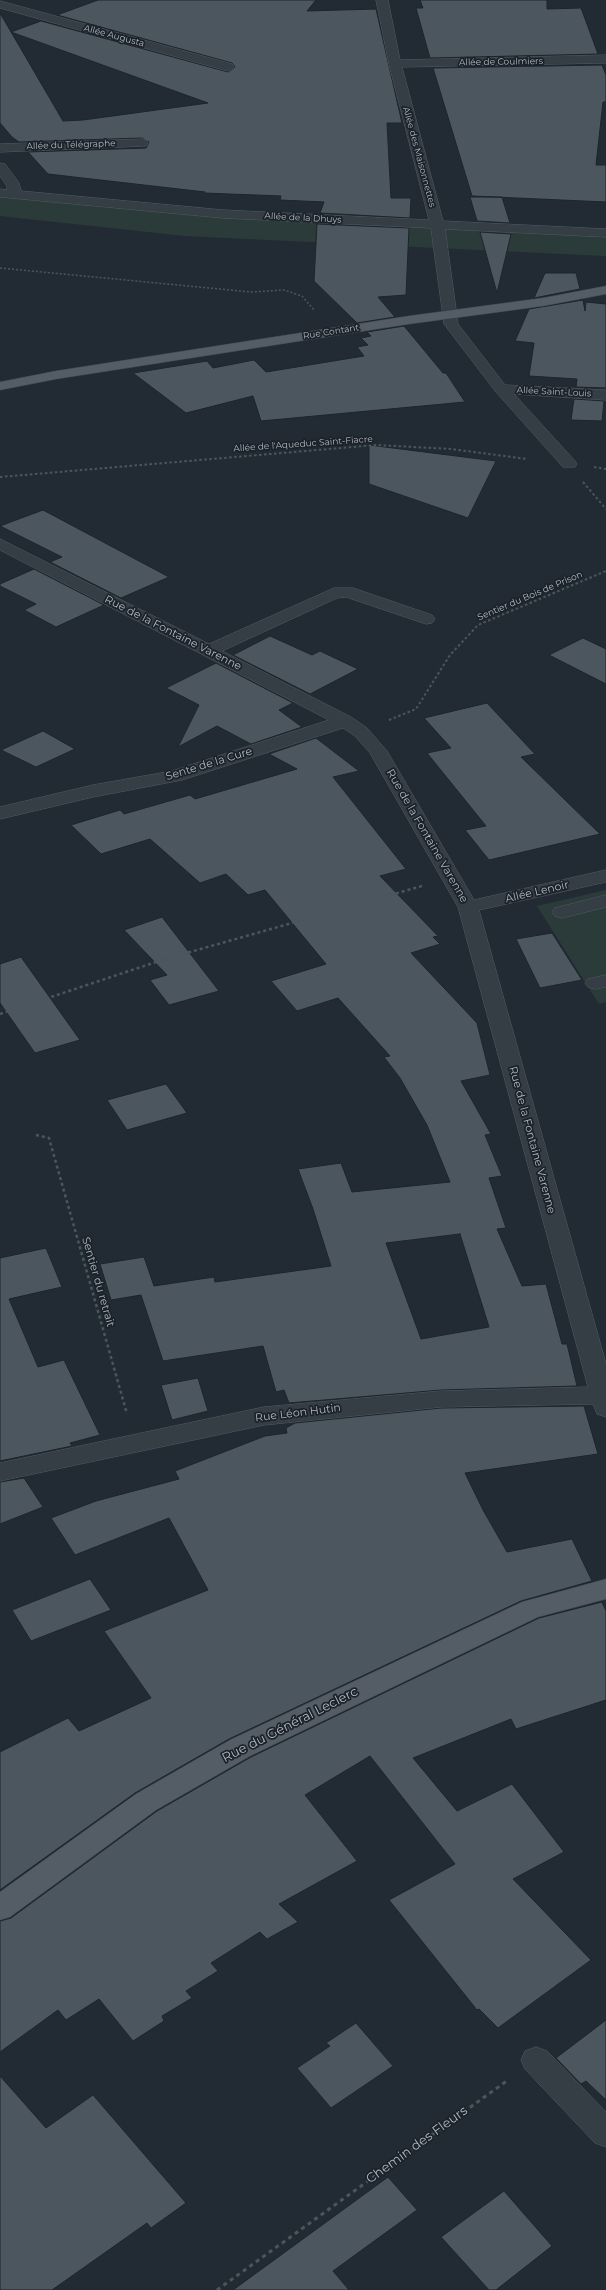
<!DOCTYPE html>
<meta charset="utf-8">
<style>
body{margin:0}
canvas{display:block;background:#222b34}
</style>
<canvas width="606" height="2290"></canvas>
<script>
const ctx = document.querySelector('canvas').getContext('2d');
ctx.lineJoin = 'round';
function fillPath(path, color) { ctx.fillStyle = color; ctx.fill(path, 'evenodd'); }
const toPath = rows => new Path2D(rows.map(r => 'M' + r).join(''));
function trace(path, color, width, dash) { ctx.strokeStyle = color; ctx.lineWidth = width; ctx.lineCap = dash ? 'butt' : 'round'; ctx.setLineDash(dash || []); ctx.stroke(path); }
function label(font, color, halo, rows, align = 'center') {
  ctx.font = font + ' Montserrat,sans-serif'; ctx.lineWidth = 3.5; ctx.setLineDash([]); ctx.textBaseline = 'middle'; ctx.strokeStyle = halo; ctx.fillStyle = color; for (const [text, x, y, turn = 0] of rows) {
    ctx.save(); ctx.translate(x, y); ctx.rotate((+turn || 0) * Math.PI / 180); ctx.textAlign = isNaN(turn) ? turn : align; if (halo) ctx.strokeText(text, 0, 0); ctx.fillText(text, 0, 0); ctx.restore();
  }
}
fillPath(toPath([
 [0,193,168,210,606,233,606,256,185,236,0,216],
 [606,890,606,1002,599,1004,537,906]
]), '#2a3b3a');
const building = toPath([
 [98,0,316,0,307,11,376,9,402,123,387,123,391,198,411,198,410,218,320,213,324,202,280,200,281,196,204,193,205,192,48,174,28,152,146,148,149,142,142,138,19,142,12,137,0,123,0,13,63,121,83,120,208,103,11,32,41,21,228,72,235,67,232,63,57,15,98,0],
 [420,0,547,0,547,9,581,8,598,54,430,58,416,8,423,8,420,0],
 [602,65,606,75,606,102,603,102,596,165,606,165,606,202,472,196,433,68,602,65],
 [470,197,502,197,510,223,477,221,470,197],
 [317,224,409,228,406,295,378,297,395,317,357,323,314,281,317,224],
 [480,232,511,234,497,293,480,232],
 [545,273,576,273,580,289,534,298,545,273],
 [583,300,585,311,586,302,606,304,606,388,576,387,577,379,529,376,534,343,515,341,529,309,583,300],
 [404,326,443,373,446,373,465,402,261,421,253,396,186,413,133,373,207,361,213,368,254,360,266,372,364,356,357,347,368,345,361,338,371,336,367,332,404,326],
 [574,399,604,401,602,421,571,420,574,399],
 [369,445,496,461,468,518,369,484,369,445],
 [43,510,169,577,121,598,50,562,62,557,0,526,43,510],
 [34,569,104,605,56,627,24,610,36,604,0,586,0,584,34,569],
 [270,636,312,655,320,651,358,669,310,694,233,655,270,636],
 [583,638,606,649,606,684,549,655,583,638],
 [216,663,293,703,279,710,302,727,251,744,217,726,178,747,199,705,166,688,216,663],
 [487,703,535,754,521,757,600,834,489,860,465,830,486,826,427,753,451,748,424,718,487,703],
 [43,731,75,749,36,767,1,750,43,731],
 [316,738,359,771,333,777,406,869,380,876,438,936,433,937,440,944,411,953,477,1023,490,1075,461,1081,491,1134,485,1135,502,1176,489,1178,506,1228,497,1229,522,1286,546,1284,562,1344,567,1344,577,1386,441,1390,289,1403,284,1390,276,1392,263,1346,163,1361,141,1295,111,1300,100,1264,144,1257,154,1286,214,1277,215,1282,331,1266,313,1209,298,1169,341,1163,352,1192,450,1182,427,1125,400,1078,384,1057,390,1056,338,998,297,1011,271,981,326,964,265,890,248,895,226,874,200,883,150,839,101,854,71,825,120,810,124,814,190,795,195,799,297,769,269,754,316,738],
 [460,1234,489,1327,421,1339,386,1243,460,1234],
 [162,917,219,991,169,1005,150,980,167,975,124,930,162,917],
 [552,933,582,980,540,988,516,939,552,933],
 [21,957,80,1040,35,1053,0,1003,0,964,21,957],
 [166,1084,187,1113,127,1130,107,1100,166,1084],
 [46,1248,62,1287,9,1299,38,1367,64,1360,100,1435,70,1443,72,1446,0,1461,0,1258,46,1248],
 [198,1378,208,1411,172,1420,161,1385,198,1378],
 [584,1406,598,1454,465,1473,483,1510,507,1552,572,1539,592,1581,521,1601,229,1739,135,1793,0,1890,0,1752,68,1718,79,1731,151,1698,104,1631,208,1590,169,1518,75,1555,51,1518,96,1501,179,1479,175,1471,265,1436,287,1433,286,1428,295,1423,441,1408,584,1406],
 [24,1478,43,1507,0,1524,0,1482,24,1478],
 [90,1579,111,1610,31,1641,12,1610,90,1579],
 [602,1602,606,1611,606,1700,516,1729,511,1719,413,1758,457,1811,512,1784,564,1852,513,1879,591,1960,498,2028,479,2009,477,2010,389,1900,455,1864,370,1756,305,1795,357,1861,279,1904,298,1922,267,1939,260,1932,211,1963,218,1971,186,1991,192,1998,162,2016,164,2021,133,2041,99,1999,66,2020,58,2010,0,2052,0,1921,11,1918,157,1811,251,1757,539,1618,602,1602],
 [606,2020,606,2100,586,2081,581,2084,556,2058,606,2020],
 [356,2023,393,2066,331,2108,297,2068,330,2046,326,2043,356,2023],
 [0,2076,46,2128,93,2095,186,2203,151,2228,147,2223,52,2290,0,2290,0,2076],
 [388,2177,417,2210,333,2271,349,2290,233,2290,388,2177],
 [504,2191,552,2246,496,2290,489,2290,441,2237,504,2191]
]);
fillPath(building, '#4b565f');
trace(building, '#1d242b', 1);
const minor = toPath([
 [376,0,388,0,400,60,606,55,606,63,402,67,443,221,606,229,606,237,445,229,458,324,505,385,606,390,606,400,514,394,575,461,577,464,575,467,563,467,496,392,444,324,431,228,223,218,0,197,0,189,7,190,7,186,0,176,0,163,5,164,19,183,21,191,223,210,429,220,389,64,376,0],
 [0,1,232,64,234,67,228,71,224,70,0,8,0,1],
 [142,139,146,140,148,143,146,146,0,152,0,144,142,139],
 [0,539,209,644,334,588,353,588,432,615,435,619,432,623,426,624,346,597,337,598,222,651,351,717,367,728,387,751,474,900,606,870,606,882,479,910,606,1364,606,1417,597,1414,593,1404,441,1407,264,1425,0,1481,0,1463,264,1407,441,1391,588,1387,458,907,370,753,355,736,343,728,182,780,93,797,0,819,0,807,93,785,172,771,329,720,0,550,0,539],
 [606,895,606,907,562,918,555,916,552,912,555,908,606,895],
 [606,975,606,987,595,989,588,987,585,983,588,979,606,975],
 [536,2047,547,2051,606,2112,606,2147,595,2143,525,2069,521,2060,525,2051,536,2047]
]);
const major = toPath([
 [606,286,606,294,543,306,409,324,56,379,0,390,0,382,56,371,409,316,543,298,606,286],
 [606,1579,606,1599,538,1617,250,1756,156,1810,10,1917,0,1920,0,1892,136,1794,230,1740,522,1602,606,1579]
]);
trace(minor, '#535b62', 1);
trace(major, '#3f464e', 1);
trace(toPath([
 [0,268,251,292,284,290,302,296,314,310]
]), '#485859', 1.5, [2, 2]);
trace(toPath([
 [594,467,606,469],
 [0,477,376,445,451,449,527,459],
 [583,482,606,509],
 [389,720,416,709,450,655,478,625,606,571]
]), '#485859', 2, [2.5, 2.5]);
trace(toPath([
 [0,1014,162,960,422,886],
 [36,1135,49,1138,127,1414]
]), '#485859', 2.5, [3, 3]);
trace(toPath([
 [217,2290,508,2080]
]), '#485859', 3, [4, 4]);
fillPath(minor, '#353d45');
fillPath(major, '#545c65');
label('9px', '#b0b8c1', '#1b2229', [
 ["Allée Augusta",114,36,15],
 ["Allée de Coulmiers",501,62,-1],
 ["Allée du Télégraphe",71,145,-2],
 ["Allée des Maisonnettes",419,157,75],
 ["Allée de la Dhuys",303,218,3],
 ["Rue Contant",331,332,-9],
 ["Allée Saint-Louis",554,392,3],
 ["Allée de l'Aqueduc Saint-Fiacre",303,444,-4],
 ["Sentier du Bois de Prison",530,596,-23]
]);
label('11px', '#b0b8c1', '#1b2229', [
 ["Rue de la Fontaine Varenne",173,633,27],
 ["Sente de la Cure",209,764,-17],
 ["Rue de la Fontaine Varenne",427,836,60],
 ["Allée Lenoir",537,892,-13],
 ["Rue de la Fontaine Varenne",532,1140,75],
 ["Sentier du retrait",98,1282,74],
 ["Rue Léon Hutin",298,1413,-7]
]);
label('13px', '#b0b8c1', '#1b2229', [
 ["Rue du Général Leclerc",290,1725,-27],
 ["Chemin des Fleurs",417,2145,-36]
]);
</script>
